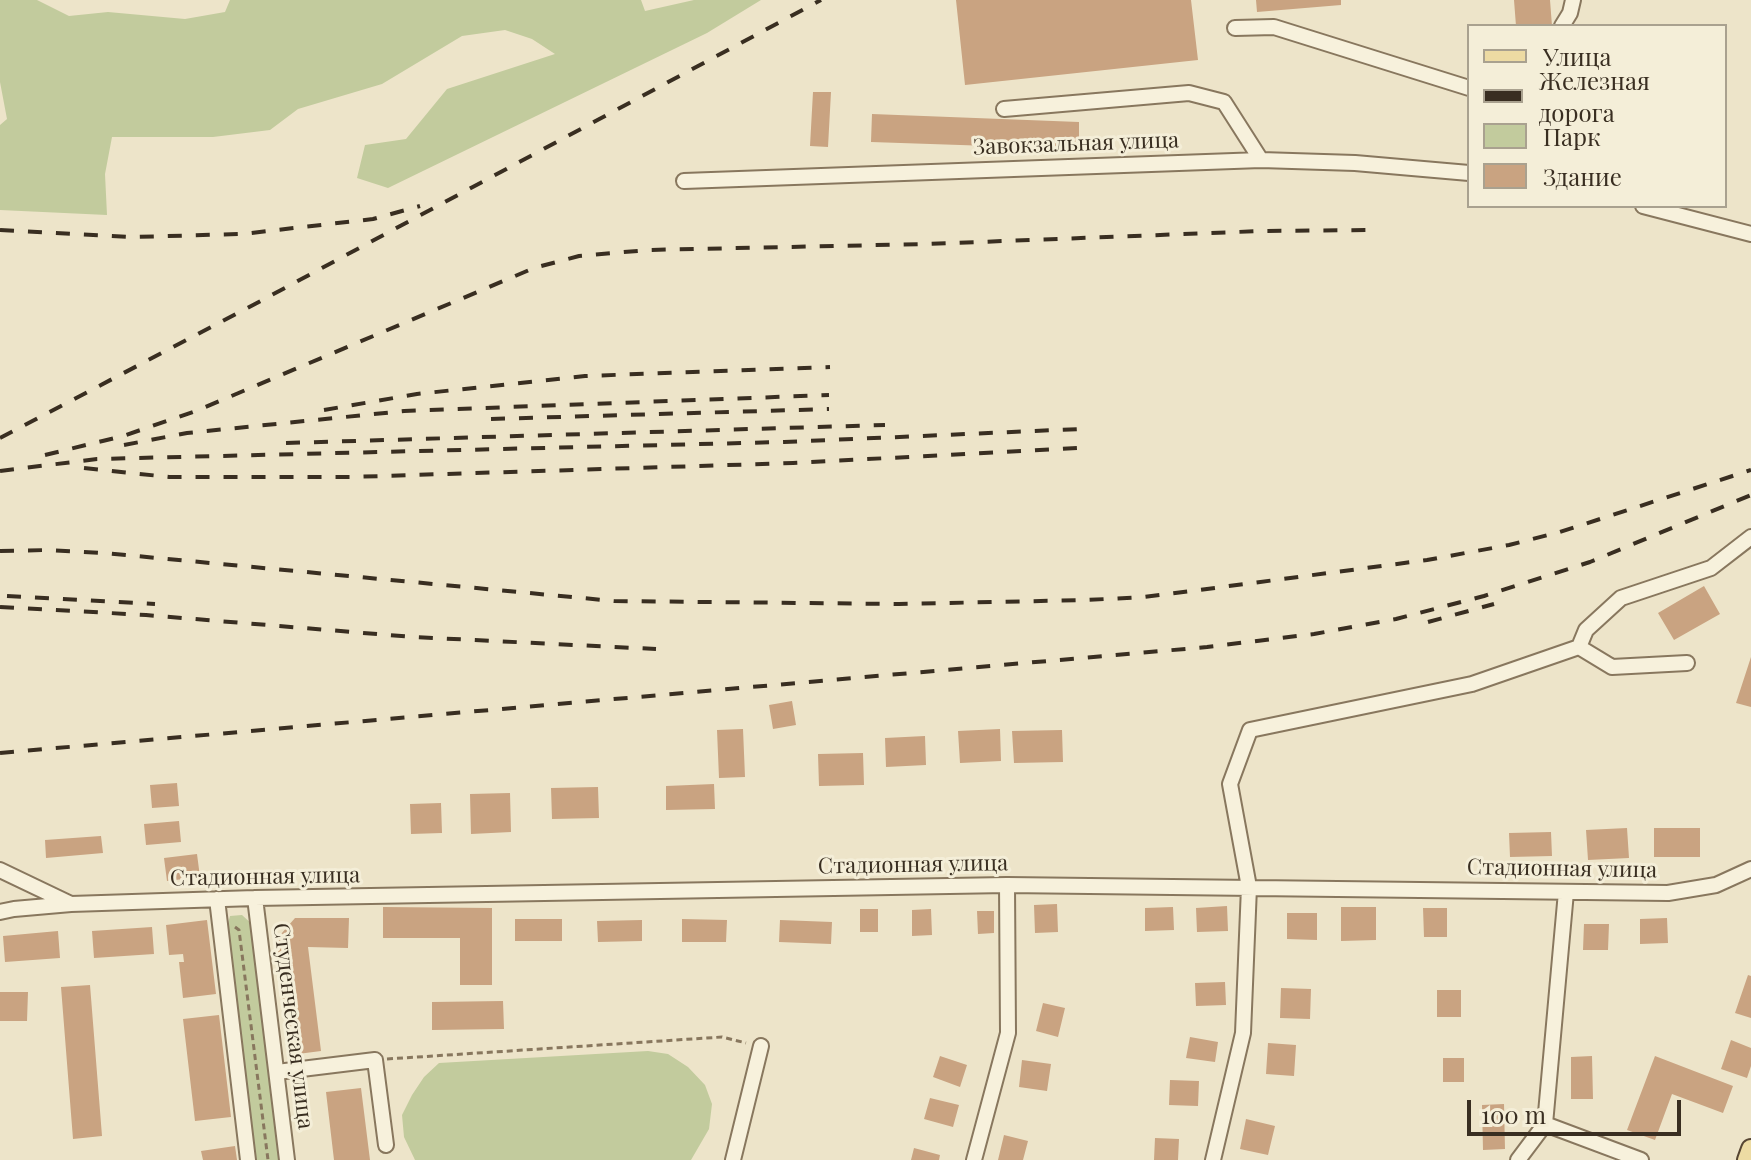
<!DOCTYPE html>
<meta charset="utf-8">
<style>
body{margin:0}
#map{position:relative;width:1751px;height:1160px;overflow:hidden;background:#ede4c9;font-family:"Playfair Display",serif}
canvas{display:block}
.legend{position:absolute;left:1467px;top:24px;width:260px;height:184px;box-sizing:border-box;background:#f4eed8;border:2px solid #a9a18f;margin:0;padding:10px 14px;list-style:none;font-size:24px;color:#392e21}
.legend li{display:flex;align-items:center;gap:16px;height:40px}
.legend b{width:40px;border:2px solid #a9a18f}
.scale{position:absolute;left:1467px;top:1100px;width:214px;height:36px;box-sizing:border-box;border:4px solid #392e21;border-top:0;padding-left:10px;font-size:24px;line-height:28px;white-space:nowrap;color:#392e21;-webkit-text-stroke:6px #f4eed8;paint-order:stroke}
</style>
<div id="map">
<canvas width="1751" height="1160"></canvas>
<ul class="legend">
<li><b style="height:10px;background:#eddba3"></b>Улица</li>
<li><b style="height:10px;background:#392e21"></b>Железная дорога</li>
<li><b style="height:22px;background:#c2cb9d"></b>Парк</li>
<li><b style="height:22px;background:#c9a381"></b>Здание</li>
</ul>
<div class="scale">100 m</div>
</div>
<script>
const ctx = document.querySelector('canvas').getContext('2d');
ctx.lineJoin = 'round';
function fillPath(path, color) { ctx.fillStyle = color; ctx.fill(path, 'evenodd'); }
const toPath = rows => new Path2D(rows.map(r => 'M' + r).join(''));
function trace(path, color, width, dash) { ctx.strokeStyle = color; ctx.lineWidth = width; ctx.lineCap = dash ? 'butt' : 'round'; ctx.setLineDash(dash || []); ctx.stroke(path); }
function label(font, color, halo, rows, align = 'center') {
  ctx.font = font + ' "Playfair Display",serif'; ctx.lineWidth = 6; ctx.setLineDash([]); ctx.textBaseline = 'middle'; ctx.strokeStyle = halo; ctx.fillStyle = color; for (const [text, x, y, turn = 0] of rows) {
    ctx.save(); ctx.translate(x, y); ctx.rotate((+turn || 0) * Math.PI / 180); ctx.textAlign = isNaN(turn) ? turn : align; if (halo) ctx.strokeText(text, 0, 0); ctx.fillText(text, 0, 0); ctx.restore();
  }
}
fillPath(toPath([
 [0,0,37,0,69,16,108,12,185,19,225,12,230,0,641,0,645,11,694,0,761,0,707,33,388,188,357,178,365,145,406,139,447,89,555,54,532,39,505,30,462,36,382,84,298,109,270,130,213,137,112,137,105,174,107,215,0,210,0,125,7,119,0,82],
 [242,915,254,926,283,1160,256,1160,226,931,230,916],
 [648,1051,668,1054,688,1067,705,1085,712,1104,709,1129,691,1160,415,1160,404,1137,402,1115,412,1095,424,1077,439,1063]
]), '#c2cb9d');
fillPath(toPath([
 [956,0,1191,0,1198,60,965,85],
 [1256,0,1341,0,1341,5,1257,12],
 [1514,0,1550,0,1552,26,1516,26],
 [813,92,831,92,828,147,810,146],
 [872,114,1079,122,1079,149,871,142],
 [1704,586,1720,614,1674,640,1658,613],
 [1751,657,1751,707,1736,703],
 [792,701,796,725,773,729,769,705],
 [743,729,745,777,719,778,717,730],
 [1000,729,1001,761,960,763,958,731],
 [1062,730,1063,762,1014,763,1012,731],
 [925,736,926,765,886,767,885,738],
 [863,753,864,785,819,786,818,754],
 [177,783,179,806,152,808,150,785],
 [714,784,715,809,666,810,666,786],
 [598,787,599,818,552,819,551,788],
 [510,793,511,832,471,834,470,794],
 [441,803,442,833,411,834,410,804],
 [179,821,181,842,146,845,144,824],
 [1627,828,1629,858,1588,860,1586,830],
 [1654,828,1700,828,1700,857,1654,857],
 [1551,832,1552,856,1510,857,1509,833],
 [101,836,103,853,46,858,45,840],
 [197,854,200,877,167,881,164,858],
 [1057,904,1058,932,1035,933,1034,905],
 [1227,906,1228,931,1197,932,1196,908],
 [383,907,492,908,492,985,460,985,460,938,383,938],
 [1173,907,1174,930,1145,931,1145,908],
 [1341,907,1376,907,1376,940,1341,941],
 [1423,908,1447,908,1447,937,1424,937],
 [860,909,878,909,878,932,860,932],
 [931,909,932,935,912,936,912,910],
 [977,911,994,911,994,933,978,934],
 [1287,913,1317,913,1317,940,1287,939],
 [295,918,349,918,348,948,308,947,321,1051,290,1055,275,941],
 [1667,918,1668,943,1640,944,1640,919],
 [515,919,562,919,562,941,515,941],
 [682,919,727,920,726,942,682,942],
 [207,920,216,994,183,998,179,962,184,962,183,954,169,955,166,925],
 [642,920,642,941,598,942,597,921],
 [780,920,832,922,831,944,779,942],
 [1584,924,1609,924,1608,950,1583,950],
 [152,927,154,954,94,958,92,931],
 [58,931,60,958,5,962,3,936],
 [1748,975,1751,976,1751,1018,1735,1013],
 [1225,982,1226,1005,1196,1006,1195,983],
 [90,985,102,1136,73,1139,61,987],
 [1281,988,1311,989,1310,1019,1280,1018],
 [1437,990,1461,990,1461,1017,1437,1017],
 [0,992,28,992,27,1021,0,1021],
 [503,1001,504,1029,432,1030,432,1002],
 [1043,1003,1065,1008,1058,1037,1036,1031],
 [219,1015,231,1117,195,1121,183,1019],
 [1190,1037,1218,1042,1215,1062,1186,1058],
 [1731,1040,1751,1048,1751,1066,1747,1078,1721,1069],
 [1268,1043,1296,1045,1294,1076,1266,1074],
 [940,1056,967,1065,960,1087,933,1077],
 [1592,1056,1593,1099,1571,1099,1571,1057],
 [1655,1056,1733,1086,1723,1113,1672,1094,1655,1140,1627,1130],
 [1443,1058,1464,1058,1464,1082,1443,1082],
 [1022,1060,1051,1064,1047,1091,1019,1087],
 [1170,1080,1199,1081,1198,1106,1169,1105],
 [361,1088,370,1160,334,1160,326,1092],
 [930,1098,959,1105,953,1127,924,1119],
 [1504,1104,1505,1149,1483,1150,1482,1105],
 [1246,1119,1275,1126,1268,1155,1240,1149],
 [1004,1135,1028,1141,1023,1160,998,1160],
 [1155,1138,1179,1139,1178,1160,1154,1160],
 [235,1146,237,1160,203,1160,201,1151],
 [914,1148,940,1155,939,1160,911,1160]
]), '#c9a381');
const minor = toPath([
 [1562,26,1570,13,1573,0],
 [1235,28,1274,27,1469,88],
 [1004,109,1189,93,1224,102,1261,160],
 [684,181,1261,160,1355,163,1469,173],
 [1643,206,1751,234],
 [1687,663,1612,667,1579,647,1586,630,1621,598,1711,568,1751,537],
 [0,870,71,904],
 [255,898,287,1160],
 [217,899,248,1160],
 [0,912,14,909,71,904,255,898,1007,885,1668,893,1716,885,1751,869],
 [277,1072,375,1060,386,1145],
 [1545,1124,1641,1160],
 [733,1160,761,1046],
 [974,1160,1008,1033,1007,885],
 [1213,1160,1243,1033,1249,887,1230,784,1250,730,1472,684,1579,647],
 [1518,1160,1545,1124,1566,892]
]);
const major = toPath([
 [1747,1160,1751,1149]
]);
trace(minor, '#88775e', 18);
trace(major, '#564532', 22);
trace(toPath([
 [235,927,239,930,268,1160],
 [387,1059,722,1037,746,1043]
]), '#88775e', 3, [6, 4]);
trace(minor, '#f7f1dc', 14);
trace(major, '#eddba3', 18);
trace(toPath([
 [0,230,131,237,242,234,373,219,420,206],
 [324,410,417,394,585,376,830,367],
 [491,419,829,409],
 [0,438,255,304,821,0],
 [286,443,885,425],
 [124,445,187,433,404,411,829,395],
 [45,455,123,436,196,411,534,268,579,256,648,250,927,244,1262,231,1366,230],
 [84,468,169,477,350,477,793,463,1079,448],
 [0,471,97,459,784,442,1080,429],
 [0,551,48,550,104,553,614,601,899,604,1087,600,1144,597,1222,587,1427,560,1509,545,1560,532,1751,470],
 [7,596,155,604],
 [0,607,146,615,413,637,656,649],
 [1428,622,1494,604],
 [0,753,1207,647,1314,634,1396,619,1484,596,1590,562,1751,495]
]), '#392e21', 4, [14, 14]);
label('22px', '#392e21', '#f4eed8', [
 ["Завокзальная улица",1076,144,-2],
 ["Стадионная улица",913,865,-1],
 ["Стадионная улица",1562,869,1],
 ["Стадионная улица",265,877,-1],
 ["Студенческая улица",293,1026,83]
]);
</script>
